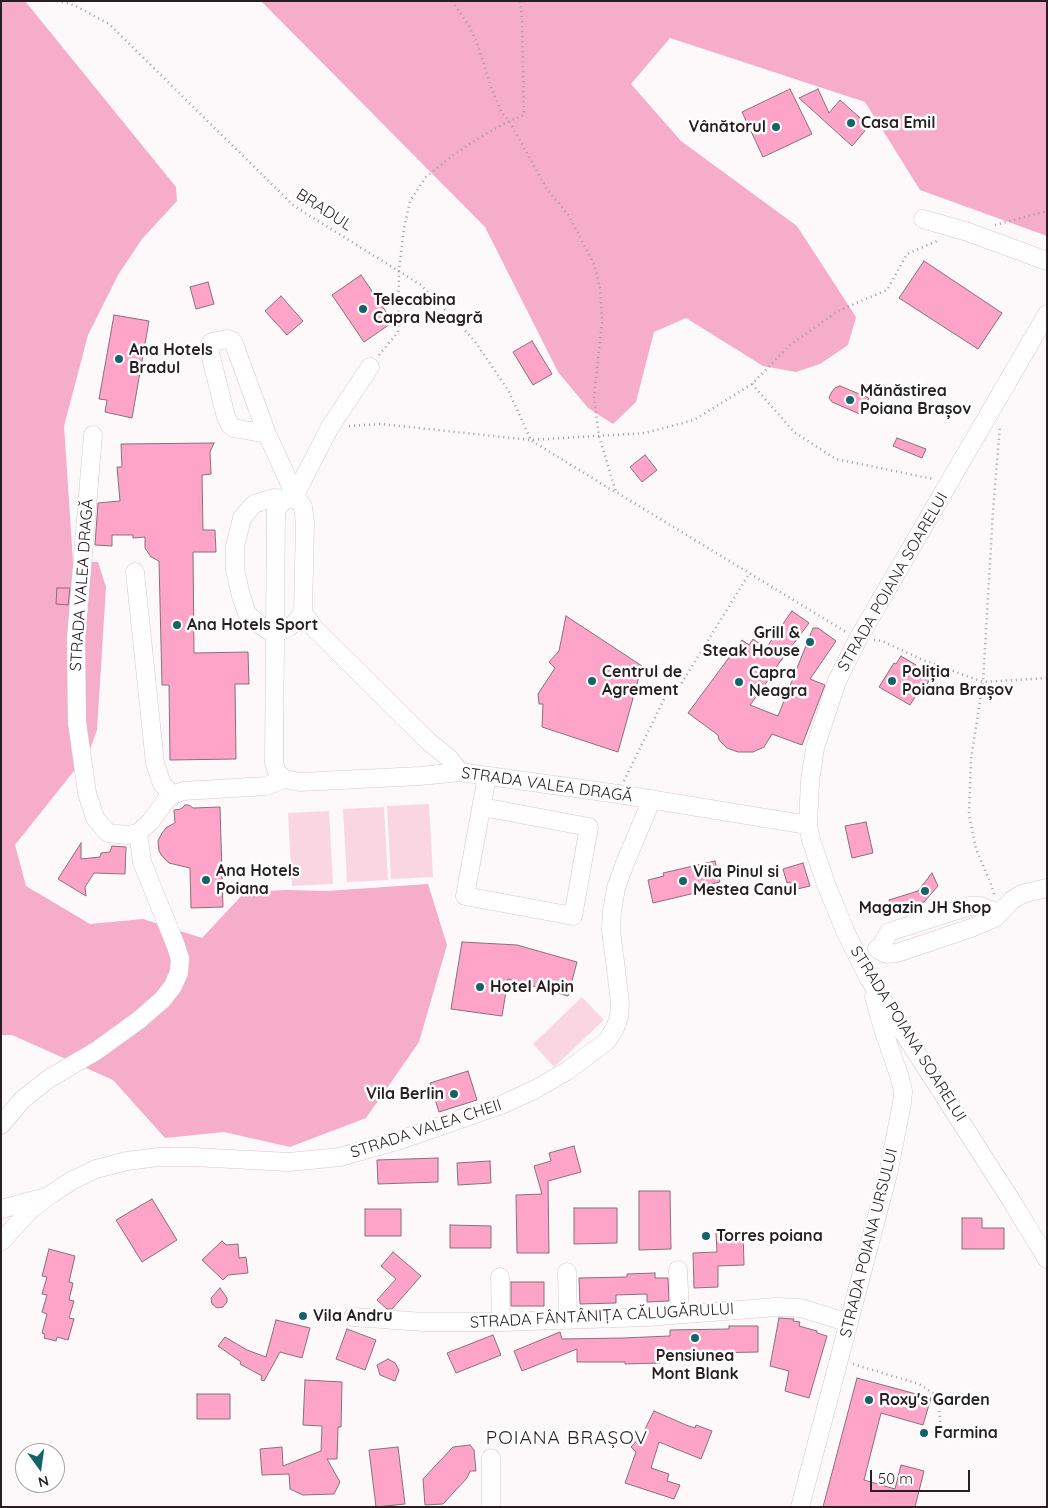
<!DOCTYPE html>
<meta charset="utf-8">
<style>
body{margin:0}
#map{position:relative;width:1048px;height:1508px;overflow:hidden;background:#fdf8fa;font-family:Quicksand,sans-serif}
canvas{display:block}
.frame{position:absolute;inset:0;border:2px solid #281f22;pointer-events:none}
.north{position:absolute;left:15px;top:1443px;width:50px;height:50px;box-sizing:border-box;background:#fff;border:1px solid #a9a5a7;border-radius:50%;rotate:166deg;font-size:14px;font-weight:700;line-height:20px;text-align:center;color:#281f22}
.north::after{content:'';display:block;margin:auto;width:18px;height:22px;background:#14636a;clip-path:polygon(50% 0,100% 100%,50% 72%,0 100%)}
.scale{position:absolute;left:870px;top:1470px;width:100px;height:22px;box-sizing:border-box;border:2px solid #281f22;border-top:0;padding-left:6px;font-size:15px;line-height:18px;white-space:nowrap;color:#281f22;-webkit-text-stroke:4px #fff;paint-order:stroke}
</style>
<div id="map">
<canvas width="1048" height="1508"></canvas>
<div class="frame"></div>
<div class="north">N</div>
<div class="scale">50 m</div>
</div>
<script>
const ctx = document.querySelector('canvas').getContext('2d');
ctx.lineJoin = 'round';
function fillPath(path, color) { ctx.fillStyle = color; ctx.fill(path, 'evenodd'); }
const toPath = rows => new Path2D(rows.map(r => 'M' + r).join(''));
function trace(path, color, width, dash) { ctx.strokeStyle = color; ctx.lineWidth = width; ctx.lineCap = dash ? 'butt' : 'round'; ctx.setLineDash(dash || []); ctx.stroke(path); }
function label(font, color, halo, rows, align = 'center') {
  ctx.font = font + ' Quicksand,sans-serif'; ctx.lineWidth = 5; ctx.setLineDash([]); ctx.textBaseline = 'middle'; ctx.strokeStyle = halo; ctx.fillStyle = color; for (const [text, x, y, turn = 0] of rows) {
    ctx.save(); ctx.translate(x, y); ctx.rotate((+turn || 0) * Math.PI / 180); ctx.textAlign = isNaN(turn) ? turn : align; if (halo) ctx.strokeText(text, 0, 0); ctx.fillText(text, 0, 0); ctx.restore();
  }
}
fillPath(toPath([
 [429,804,433,877,391,879,387,806],
 [384,807,388,880,347,882,343,809],
 [329,811,333,884,292,886,288,813],
 [582,997,604,1020,554,1067,533,1044]
]), '#fad6e3');
fillPath(toPath([
 [1,1,25,1,176,187,177,201,142,239,118,275,88,335,64,426,73,562,98,562,106,587,97,730,89,752,15,845,26,886,90,924,143,919,202,938,245,892,287,890,327,891,428,884,447,945,419,1042,366,1118,290,1147,224,1132,165,1138,113,1080,12,1035,1,1035],
 [261,1,1047,1,1047,236,920,190,865,102,670,38,631,84,681,141,797,226,856,317,848,345,820,364,796,372,763,366,686,318,654,332,636,402,613,424,588,408,558,372,485,227]
]), '#f6adc9');
const building = toPath([
 [790,89,812,134,763,157,742,112,790,89],
 [818,89,829,113,840,100,869,126,852,146,799,98,818,89],
 [924,261,1002,313,978,349,899,298,924,261],
 [361,275,393,322,364,342,332,295,361,275],
 [208,282,214,304,196,309,190,287,208,282],
 [281,296,303,321,287,335,265,311,281,296],
 [114,315,149,321,132,418,105,412,107,400,99,399,114,315],
 [532,341,552,374,533,385,513,352,532,341],
 [840,386,869,398,862,415,832,402,829,398,831,393,835,388,840,386],
 [897,438,926,449,922,458,893,446,897,438],
 [214,443,210,452,211,474,202,475,203,530,215,530,216,552,193,552,194,653,248,652,249,684,235,684,236,759,170,760,169,685,162,685,159,561,151,557,145,548,145,537,133,538,133,535,112,535,112,546,95,545,98,503,120,501,117,467,122,467,121,444,214,443],
 [645,455,657,470,642,482,630,467,645,455],
 [57,588,70,588,68,605,56,604,57,588],
 [792,611,809,623,768,678,769,679,750,705,778,716,813,628,818,628,836,641,810,679,825,685,802,745,772,734,764,747,753,752,738,752,727,748,719,740,718,735,688,713,742,640,749,645,753,639,766,648,792,611],
 [566,616,642,666,618,752,542,727,543,704,539,704,538,694,555,668,549,662,559,651,566,616],
 [901,656,916,665,914,669,930,679,922,693,919,691,910,705,879,687,894,663,896,664,901,656],
 [185,805,189,805,193,808,220,807,223,907,191,908,190,868,169,863,162,856,159,851,158,841,162,833,167,827,175,823,174,810,181,809,185,805],
 [866,822,873,853,852,858,845,826,866,822],
 [81,843,81,859,100,857,101,853,110,852,112,846,126,847,125,874,94,873,85,887,86,896,58,879,81,843],
 [715,861,720,882,694,888,695,893,653,903,648,880,664,876,663,873,715,861],
 [803,863,810,886,793,890,790,882,787,883,783,869,803,863],
 [932,873,938,886,924,902,892,911,889,900,918,891,932,873],
 [462,942,517,945,577,962,568,996,508,979,502,1016,451,1009,462,942],
 [468,1071,477,1100,439,1112,430,1083,468,1071],
 [574,1146,581,1172,548,1181,549,1253,517,1253,516,1195,542,1194,534,1166,551,1161,549,1153,574,1146],
 [438,1158,438,1182,378,1184,377,1160,438,1158],
 [490,1161,491,1183,458,1185,457,1163,490,1161],
 [639,1191,670,1191,671,1249,639,1250,639,1191],
 [152,1199,177,1240,142,1262,116,1220,152,1199],
 [574,1208,617,1208,617,1243,574,1244,574,1208],
 [365,1209,401,1209,401,1236,365,1236,365,1209],
 [962,1218,982,1218,982,1228,1004,1228,1004,1249,962,1249,962,1218],
 [450,1225,491,1226,491,1248,450,1248,450,1225],
 [743,1232,744,1265,718,1266,718,1287,694,1288,693,1253,717,1252,716,1233,743,1232],
 [222,1241,226,1245,238,1244,239,1258,246,1257,248,1273,228,1275,223,1280,202,1260,222,1241],
 [49,1249,75,1256,69,1282,73,1283,69,1300,74,1301,69,1318,74,1319,68,1340,57,1337,56,1341,44,1338,45,1334,42,1333,47,1314,42,1312,47,1295,42,1294,47,1277,42,1276,49,1249],
 [393,1252,421,1276,392,1309,387,1309,377,1300,396,1279,381,1266,393,1252],
 [655,1273,655,1278,668,1278,669,1301,647,1302,647,1294,616,1295,616,1303,580,1304,579,1278,627,1277,627,1274,655,1273],
 [511,1282,544,1282,544,1306,511,1306,511,1282],
 [220,1288,227,1298,227,1302,223,1307,217,1308,212,1304,211,1298,220,1288],
 [779,1318,794,1319,793,1321,800,1322,799,1326,817,1331,817,1333,827,1336,809,1398,785,1391,789,1371,770,1366,779,1318],
 [276,1320,310,1328,302,1358,280,1352,264,1381,261,1380,262,1376,240,1364,241,1362,218,1346,225,1337,247,1350,266,1357,276,1320],
 [729,1326,758,1326,758,1352,660,1354,660,1363,625,1364,625,1362,577,1362,577,1349,522,1371,514,1351,560,1332,562,1339,623,1338,670,1336,670,1330,729,1329,729,1326],
 [347,1329,376,1340,365,1370,336,1359,347,1329],
 [493,1335,501,1355,456,1373,447,1353,493,1335],
 [388,1359,395,1363,399,1370,395,1381,380,1375,377,1365,388,1359],
 [857,1378,931,1398,923,1425,881,1413,864,1480,895,1489,901,1465,924,1471,915,1507,823,1507,857,1378],
 [305,1380,342,1382,341,1427,338,1427,337,1459,327,1459,340,1482,334,1494,303,1495,290,1489,289,1474,262,1475,260,1449,282,1447,283,1466,321,1451,322,1426,303,1425,305,1380],
 [197,1394,230,1394,230,1419,197,1419,197,1394],
 [654,1411,686,1425,695,1428,696,1425,712,1431,701,1459,659,1442,651,1468,669,1474,667,1481,680,1485,674,1499,625,1483,636,1452,631,1447,642,1435,654,1411],
 [470,1445,474,1450,476,1471,470,1471,467,1478,443,1504,425,1505,423,1479,453,1447,470,1445],
 [398,1447,405,1504,376,1507,369,1450,398,1447]
]);
fillPath(building, '#fea4c8');
trace(building, '#887179', 1);
const minor = toPath([
 [923,219,968,232,1047,261],
 [1047,314,858,639,837,681,815,748,810,781,808,825,811,840,826,884,846,933,869,979,1011,1200,1047,1259],
 [267,434,234,428,230,425,226,417,209,349,212,342,227,339,231,340,234,344,267,434,295,495,303,507,305,523,303,613],
 [93,435,76,639,77,722,87,793,95,818,108,833,127,835,138,833,151,821,166,800,173,795,183,791,266,786,284,779],
 [295,495,280,504,276,511,274,763,277,772,284,779,300,782,420,776,460,772,618,794,808,825],
 [295,495,330,427,370,367],
 [135,572,155,763,162,784,173,795],
 [303,613,316,630,428,741,448,757,460,772],
 [274,634,257,623,247,613,241,596,235,569,235,547,242,518,254,504,273,498,286,499],
 [274,634,289,627,296,622,303,613],
 [482,807,589,827,573,916,465,896,487,776],
 [880,948,889,932,970,906,980,906,999,913],
 [877,949,886,954,897,953,971,928,995,918,1012,900,1022,894,1047,888],
 [1,1125,23,1099,50,1078,96,1051,139,1020,163,999,173,986,179,972,180,959,176,946,142,862,138,833],
 [1,1209,42,1198],
 [1,1242,29,1211,50,1195,71,1181,96,1169,127,1161,158,1157,193,1157,289,1162,340,1157,400,1140,501,1105,534,1090,567,1071,607,1041,615,1028,619,1017,620,1002,611,930,612,911,616,888,625,863,652,799],
 [678,1270,680,1314],
 [567,1272,568,1320],
 [500,1277,501,1322],
 [353,1317,424,1322,501,1322,646,1317,777,1307,801,1308,849,1323],
 [491,1458,491,1507],
 [800,1507,888,1174,902,1103,903,1091,899,1075,883,1029,874,997]
]);
trace(minor, '#dec4cd', 19);
trace(toPath([
 [57,1,74,5,109,24,294,206,421,285,474,340,508,390,531,440],
 [452,1,469,26,477,43,492,90,502,113,509,121,547,189,569,216,595,266,600,289,602,322,594,397,599,436,616,492,846,632],
 [995,225,1047,211],
 [379,355,398,332,399,270,404,228,410,201,426,177,452,156,482,136,509,121,524,115,522,21,520,1],
 [752,384,794,432,836,459,933,479],
 [349,426,381,424,531,440,645,433,694,420,752,384,790,345,838,311,887,290,907,254,939,240],
 [532,441,615,492],
 [874,640,882,641,923,660,983,682,1047,678],
 [624,781,665,697,681,684,749,574],
 [994,894,991,884,976,849,969,815,971,759,983,682,993,511,1000,426],
 [853,1364,919,1384,933,1393,939,1405,941,1434]
]), '#a29b9e', 2.5, [1, 4]);
trace(minor, '#fff', 18);
for (const [x, y, r, color] of [
 [851,123,5,"#14636a"],
 [776,127,5,"#14636a"],
 [363,309,5,"#14636a"],
 [119,359,5,"#14636a"],
 [850,400,5,"#14636a"],
 [177,625,5,"#14636a"],
 [810,642,5,"#14636a"],
 [592,681,5,"#14636a"],
 [892,681,5,"#14636a"],
 [739,682,5,"#14636a"],
 [206,880,5,"#14636a"],
 [683,881,5,"#14636a"],
 [925,891,5,"#14636a"],
 [480,987,5,"#14636a"],
 [454,1094,5,"#14636a"],
 [706,1236,5,"#14636a"],
 [303,1316,5,"#14636a"],
 [695,1338,5,"#14636a"],
 [869,1400,5,"#14636a"],
 [924,1433,5,"#14636a"]
]) { const dot = new Path2D(); dot.arc(x, y, r, 0, 2 * Math.PI); ctx.fillStyle = color; ctx.fill(dot); trace(dot, '#fff', 2); }
label('bold 16px', '#281f22', '#fff', [
 ["Casa Emil",861,123],
 ["Vânătorul",766,127,"right"],
 ["Telecabina",373,300],
 ["Capra Neagră",373,318],
 ["Ana Hotels",129,350],
 ["Bradul",129,368],
 ["Mănăstirea",860,391],
 ["Poiana Brașov",860,409],
 ["Ana Hotels Sport",187,625],
 ["Grill &",800,633,"right"],
 ["Steak House",800,651,"right"],
 ["Centrul de",602,672],
 ["Agrement",602,690],
 ["Poliția",902,672],
 ["Poiana Brașov",902,690],
 ["Capra",749,673],
 ["Neagra",749,691],
 ["Ana Hotels",216,871],
 ["Poiana",216,889],
 ["Vila Pinul si",693,872],
 ["Mestea Canul",693,890],
 ["Magazin JH Shop",925,908,"center"],
 ["Hotel Alpin",490,987],
 ["Vila Berlin",444,1094,"right"],
 ["Torres poiana",716,1236],
 ["Vila Andru",313,1316],
 ["Pensiunea",695,1356,"center"],
 ["Mont Blank",695,1374,"center"],
 ["Roxy's Garden",879,1400],
 ["Farmina",934,1433]
], 'left');
label('16px', '#281f22', '#fff', [
 ["BRADUL",324,210,33],
 ["STRADA POIANA SOARELUI",893,582,-60],
 ["STRADA VALEA DRAGĂ",82,585,-86],
 ["STRADA VALEA DRAGĂ",547,785,8],
 ["STRADA POIANA SOARELUI",908,1034,58],
 ["STRADA VALEA CHEII",426,1129,-18],
 ["STRADA POIANA URSULUI",869,1243,-76],
 ["STRADA FÂNTÂNIȚA CĂLUGĂRULUI",602,1316,-3]
]);
ctx.letterSpacing = '1px';
label('19px', '#281f22', '#fff', [
 ["POIANA BRAȘOV",567,1438]
]);
ctx.letterSpacing = '0px';
</script>
